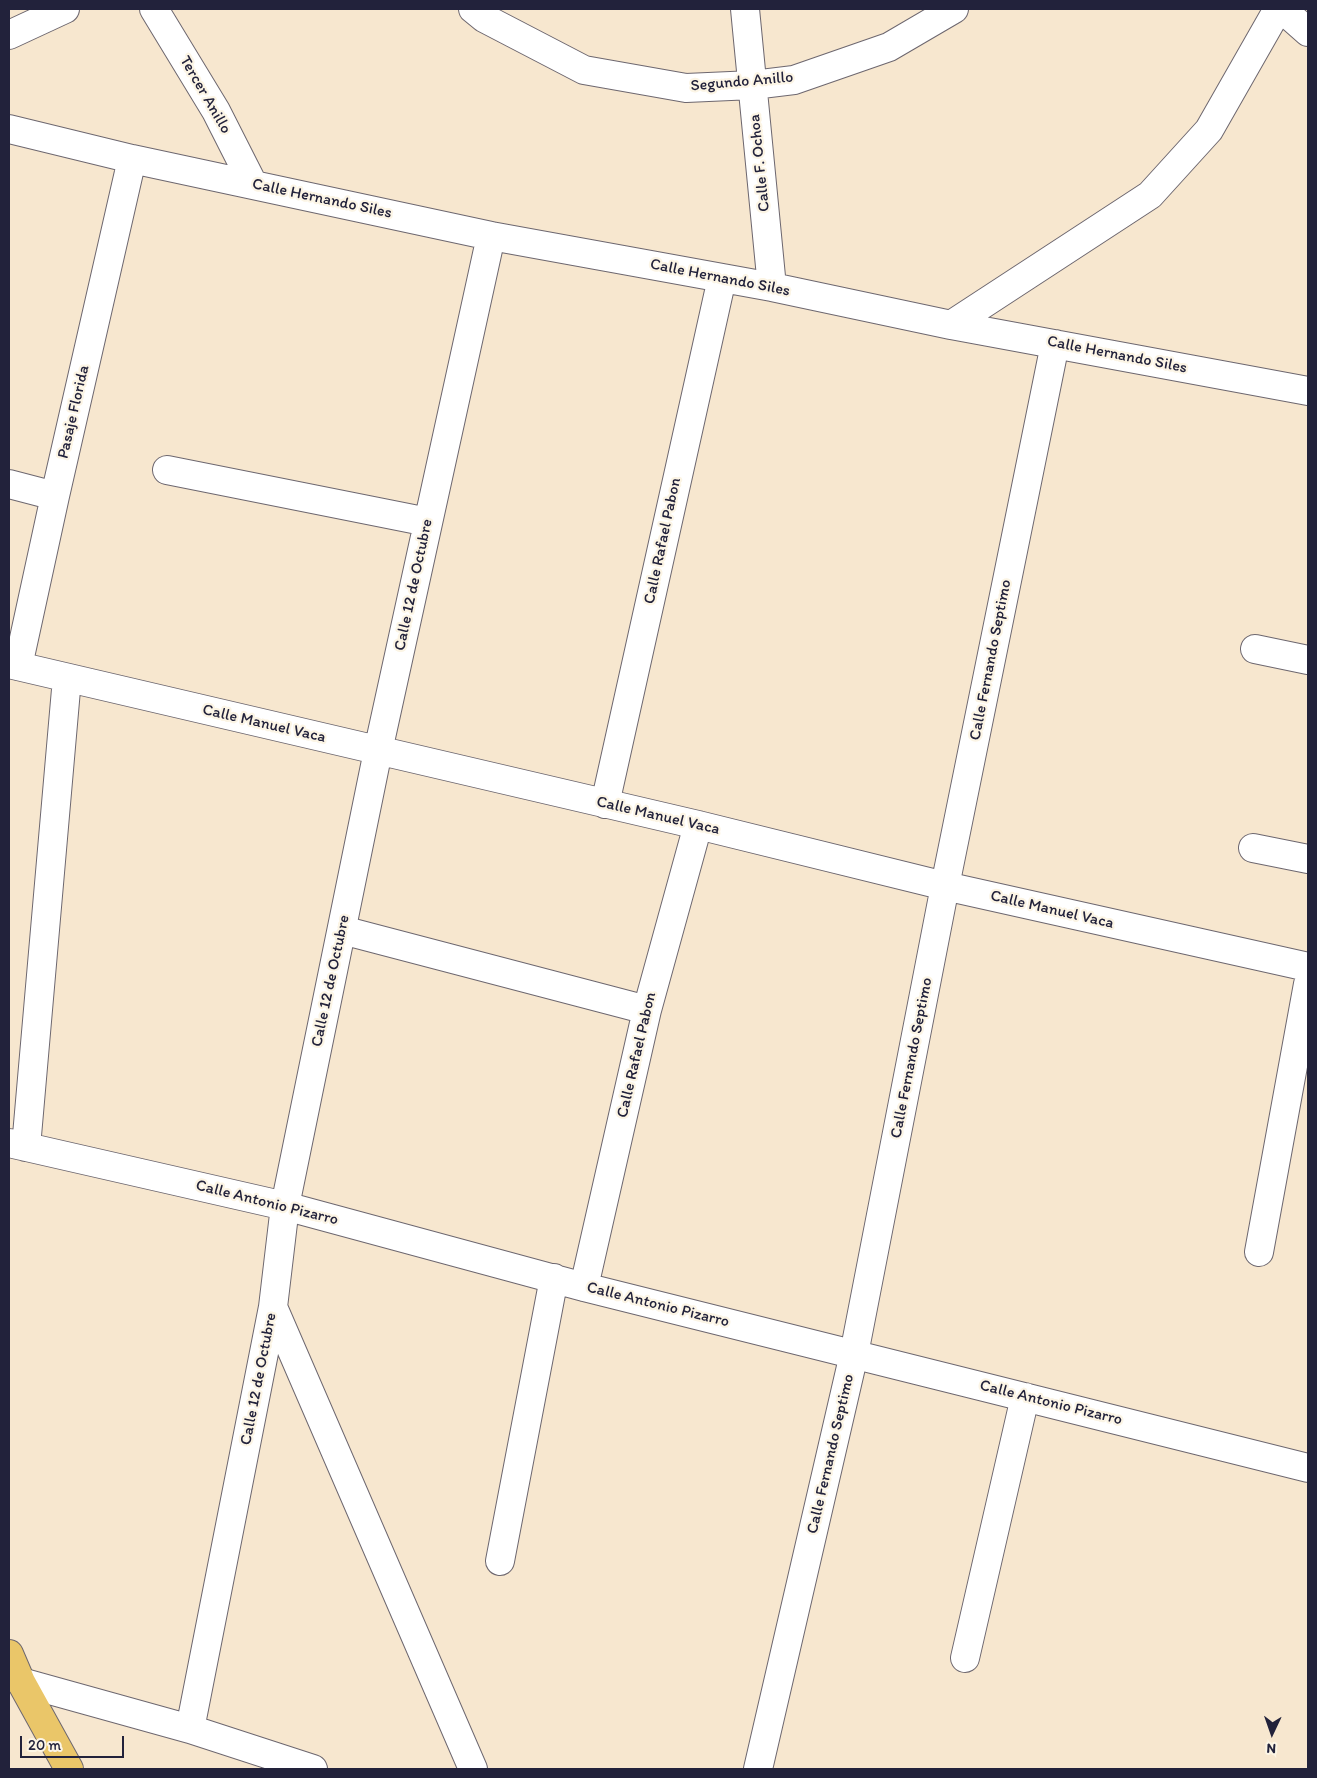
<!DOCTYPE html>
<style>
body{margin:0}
#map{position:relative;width:1317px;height:1778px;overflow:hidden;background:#f7e7cf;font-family:Itim,sans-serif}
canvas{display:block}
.frame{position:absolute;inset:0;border:10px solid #22223b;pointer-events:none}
.north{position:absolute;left:1247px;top:1708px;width:50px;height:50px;-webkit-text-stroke:4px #fcf5e5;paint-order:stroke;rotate:183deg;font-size:14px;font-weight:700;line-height:20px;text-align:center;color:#22223b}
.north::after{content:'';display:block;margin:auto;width:18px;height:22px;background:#22223b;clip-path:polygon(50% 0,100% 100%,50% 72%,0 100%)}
.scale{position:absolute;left:20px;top:1736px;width:104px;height:22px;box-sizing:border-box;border:2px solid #22223b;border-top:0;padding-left:6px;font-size:15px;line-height:18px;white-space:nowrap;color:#22223b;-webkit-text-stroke:4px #fcf5e5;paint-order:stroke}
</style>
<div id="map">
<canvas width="1317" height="1778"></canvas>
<div class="frame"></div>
<div class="north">N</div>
<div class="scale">20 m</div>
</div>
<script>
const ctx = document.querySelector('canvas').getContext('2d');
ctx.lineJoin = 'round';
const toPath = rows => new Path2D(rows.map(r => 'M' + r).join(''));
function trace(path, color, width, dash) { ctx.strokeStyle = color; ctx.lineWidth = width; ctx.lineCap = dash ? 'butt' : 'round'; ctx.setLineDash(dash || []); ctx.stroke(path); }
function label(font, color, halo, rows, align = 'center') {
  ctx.font = font + ' Itim,sans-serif'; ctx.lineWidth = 4.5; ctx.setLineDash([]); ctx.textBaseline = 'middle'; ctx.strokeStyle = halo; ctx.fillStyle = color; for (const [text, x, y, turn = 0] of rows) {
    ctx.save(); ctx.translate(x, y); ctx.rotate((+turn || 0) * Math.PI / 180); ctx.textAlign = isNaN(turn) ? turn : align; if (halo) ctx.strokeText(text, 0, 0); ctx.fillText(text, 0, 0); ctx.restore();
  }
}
const minor = toPath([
 [154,9,216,111,253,184],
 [473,9,484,18,584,70,686,88,753,85,794,80,889,47,954,9],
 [745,9,772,287],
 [1282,9,1308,32],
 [9,35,65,9],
 [9,129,132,159,491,236,772,287,951,325,1308,391],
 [951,325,1150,195,1209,130,1278,9],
 [167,470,428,522],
 [9,484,55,496],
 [1255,649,1308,660],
 [9,664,698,825,945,886,1308,967],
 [18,666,55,496,132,159],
 [605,804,722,278],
 [1253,848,1308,859],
 [342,930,647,1010],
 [9,1143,285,1206,584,1287,1308,1468],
 [26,1147,67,678],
 [1259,1252,1308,984],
 [584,1287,647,1010,698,825],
 [273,1307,473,1769],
 [500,1561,554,1278],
 [965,1658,1025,1397],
 [21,1682,190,1729,313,1769],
 [190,1729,273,1307,285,1206,378,751,491,236],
 [758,1769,854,1354,945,886,1055,344]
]);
const highway = toPath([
 [9,1654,21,1682,69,1769]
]);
trace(minor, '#6d676f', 30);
trace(highway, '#6d676f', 30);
trace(minor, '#fff', 28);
trace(highway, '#eac669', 28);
label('16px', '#22223b', '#fcf5e5', [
 ["Segundo Anillo",742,82,-5],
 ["Tercer Anillo",205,95,60],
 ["Calle F. Ochoa",760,163,-96],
 ["Calle Hernando Siles",322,199,12],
 ["Calle Hernando Siles",720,278,11],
 ["Calle Hernando Siles",1117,355,11],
 ["Pasaje Florida",74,412,-77],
 ["Calle Rafael Pabon",663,541,-78],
 ["Calle 12 de Octubre",414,585,-78],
 ["Calle Fernando Septimo",991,660,-79],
 ["Calle Manuel Vaca",264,724,13],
 ["Calle Manuel Vaca",658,816,13],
 ["Calle Manuel Vaca",1052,910,13],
 ["Calle 12 de Octubre",331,981,-78],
 ["Calle Rafael Pabon",637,1055,-77],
 ["Calle Fernando Septimo",912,1058,-79],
 ["Calle Antonio Pizarro",267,1203,14],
 ["Calle Antonio Pizarro",658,1305,14],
 ["Calle 12 de Octubre",259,1379,-79],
 ["Calle Antonio Pizarro",1051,1403,14],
 ["Calle Fernando Septimo",831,1454,-77]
]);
</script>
